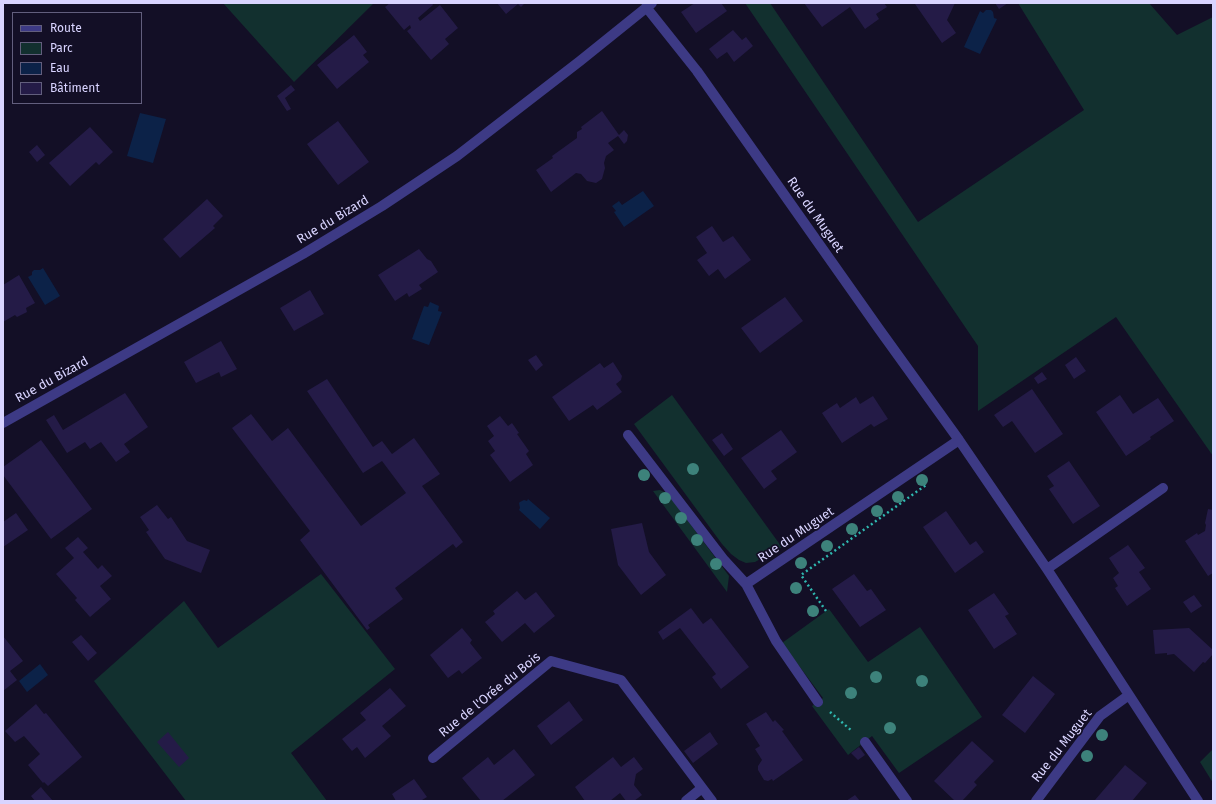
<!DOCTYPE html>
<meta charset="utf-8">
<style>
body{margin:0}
#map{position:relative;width:1216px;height:804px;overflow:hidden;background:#130f26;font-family:"Fira Sans",sans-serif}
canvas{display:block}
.frame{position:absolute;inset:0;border:4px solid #d9d4ff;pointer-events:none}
.legend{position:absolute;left:12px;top:12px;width:130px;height:92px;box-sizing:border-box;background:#130f26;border:1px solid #625e7d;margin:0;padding:5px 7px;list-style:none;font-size:12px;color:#d9d4ff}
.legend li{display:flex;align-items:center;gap:8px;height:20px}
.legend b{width:20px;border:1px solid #625e7d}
</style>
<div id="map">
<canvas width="1216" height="804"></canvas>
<div class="frame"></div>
<ul class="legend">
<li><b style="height:5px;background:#3d3a85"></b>Route</li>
<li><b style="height:11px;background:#12302f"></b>Parc</li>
<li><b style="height:11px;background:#0c2248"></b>Eau</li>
<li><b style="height:11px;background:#241b47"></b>Bâtiment</li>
</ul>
</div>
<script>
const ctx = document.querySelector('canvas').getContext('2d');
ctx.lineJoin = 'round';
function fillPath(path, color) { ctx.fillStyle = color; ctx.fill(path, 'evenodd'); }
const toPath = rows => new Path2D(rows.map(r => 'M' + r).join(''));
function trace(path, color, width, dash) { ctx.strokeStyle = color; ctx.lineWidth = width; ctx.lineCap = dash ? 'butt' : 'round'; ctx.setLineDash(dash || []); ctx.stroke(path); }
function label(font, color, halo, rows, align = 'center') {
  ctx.font = font + ' "Fira Sans",sans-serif'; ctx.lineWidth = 3.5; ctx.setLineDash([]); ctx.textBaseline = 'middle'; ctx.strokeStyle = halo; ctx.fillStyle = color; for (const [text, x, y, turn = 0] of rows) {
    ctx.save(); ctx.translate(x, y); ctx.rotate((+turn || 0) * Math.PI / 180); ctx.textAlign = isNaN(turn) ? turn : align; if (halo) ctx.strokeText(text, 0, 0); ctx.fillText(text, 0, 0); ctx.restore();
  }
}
fillPath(toPath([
 [223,3,374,3,294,82],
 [745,3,770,3,918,222,1084,110,1018,3,1149,3,1177,35,1213,17,1213,456,1116,317,978,411,978,346],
 [672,395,781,546,782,547,755,562,746,563,739,560,731,554,722,544,634,424],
 [660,490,668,494,729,576,727,592,653,491],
 [321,574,395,669,291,753,327,801,186,801,94,681,184,601,218,648],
 [829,609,868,662,920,627,982,717,899,773,872,736,848,755,812,706,823,698,782,643],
 [1213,749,1213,783,1200,762]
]), '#12302f');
fillPath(toPath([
 [986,10,991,10,993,12,994,18,997,19,980,54,964,47,980,11,983,13],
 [140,113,166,119,153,163,127,156],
 [643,191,654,206,624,227,614,212,616,211,612,206,619,201,622,205],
 [43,268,60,296,45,305,28,277,32,275,32,272,34,270,40,270],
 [430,302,439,306,438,311,442,312,429,345,412,339,424,306,428,307],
 [528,499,550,518,540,529,519,510,520,508,519,503,520,502,524,500,527,501],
 [40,664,48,675,27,692,19,681]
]), '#0c2248');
fillPath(toPath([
 [390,3,432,3,433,5,418,18,420,21,440,5,458,28,445,39,449,44,431,60,407,31,411,28,410,25,404,30,385,7],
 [497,3,525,3,521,7,518,4,506,14],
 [695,3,721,3,727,11,696,33,681,12],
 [804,3,884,3,887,7,876,14,879,19,865,29,850,7,822,27],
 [916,3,955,3,947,20,956,33,942,43,915,4],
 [995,3,1008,3,999,9],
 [733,30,742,40,746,37,753,46,734,62,727,52,717,59,709,49],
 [354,35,367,52,363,55,369,62,337,89,317,65],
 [291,85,295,90,285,98,291,109,287,111,277,96],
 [602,111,619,135,624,130,628,135,627,141,624,144,618,136,608,143,614,150,606,156,604,163,605,168,602,179,596,183,587,181,581,174,576,173,551,192,536,170,553,158,552,156,577,138,577,132,582,129,581,127],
 [338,121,369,162,338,185,307,144],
 [90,127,113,152,99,165,96,162,70,186,49,163],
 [37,145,45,155,37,162,29,152],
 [207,199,223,216,213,226,215,228,180,258,163,239],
 [712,226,723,242,733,236,751,260,725,279,718,269,709,276,697,260,707,253,696,237],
 [419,249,427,259,431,261,438,272,419,285,422,289,409,297,407,293,395,301,378,275],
 [19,275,35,303,26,308,27,312,17,317,15,315,3,322,3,285],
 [310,290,324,314,294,331,280,308],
 [785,297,803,321,760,353,741,328],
 [221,341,237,369,221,377,219,372,196,383,184,362],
 [536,355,543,365,536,371,528,360],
 [1076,357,1086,371,1074,379,1065,365],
 [613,362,622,376,621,380,616,384,622,392,597,410,593,405,569,421,552,397,600,363,604,368],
 [1042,372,1047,379,1038,384,1034,378],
 [327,379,373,447,382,441,392,454,414,438,440,474,422,486,463,542,456,548,453,544,395,588,403,599,368,625,370,628,367,630,300,540,310,531,232,428,251,414,272,441,288,428,361,526,406,493,382,461,363,473,307,391],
 [1032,389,1063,434,1035,453,1012,421,1003,427,994,415],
 [125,393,148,427,124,444,130,452,116,462,101,442,90,449,85,442,67,453,46,420,54,415,63,430],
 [1120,395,1133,414,1158,398,1174,421,1150,437,1151,439,1126,456,1096,412],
 [873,396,888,419,874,427,871,424,842,443,822,413,837,403,840,408,856,397,860,404],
 [500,416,508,426,512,423,519,433,517,434,529,451,526,454,533,465,510,482,490,455,495,451,488,441,494,436,487,426],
 [781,430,797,452,771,471,777,479,764,489,741,458],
 [722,433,733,449,724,456,712,440],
 [41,440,92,509,51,539,3,475,3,467],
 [1069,461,1100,506,1073,524,1049,489,1054,486,1047,476],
 [157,505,168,519,171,517,187,541,210,550,201,573,165,559,146,532,149,530,140,517],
 [1208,509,1213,510,1213,573,1208,576,1185,541,1197,533,1198,535,1205,531,1206,525,1205,523],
 [946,511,970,545,976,541,984,552,955,573,923,527],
 [16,513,28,530,3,547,3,522],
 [642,523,649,552,666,575,641,595,618,565,611,529],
 [78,537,88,548,83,552,98,569,102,565,112,576,100,586,111,599,90,617,75,600,77,598,56,574,74,558,65,548],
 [1128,545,1145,568,1139,572,1151,589,1127,606,1115,588,1118,586,1113,578,1119,573,1109,558],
 [854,574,867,591,871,589,886,610,860,627,832,589],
 [517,591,525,600,536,592,555,616,534,633,525,623,502,642,485,622,495,614,493,611],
 [994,593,1009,614,1005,616,1017,634,994,649,968,610],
 [1194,595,1202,606,1191,613,1183,602],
 [691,608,703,624,711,618,749,667,721,689,712,677,716,674,680,628,663,640,658,632],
 [462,628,472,640,470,643,482,658,462,674,459,670,448,678,430,655],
 [1189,628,1213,650,1213,654,1205,663,1203,662,1194,672,1174,654,1167,655,1167,653,1155,654,1153,630],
 [81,635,97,653,88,661,72,642],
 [3,636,23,661,10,671,17,680,3,691],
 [1033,676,1055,694,1025,733,1002,715],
 [390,688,406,706,382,726,391,736,365,758,357,747,352,751,342,739,366,720,360,713],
 [569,701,583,720,551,745,537,726],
 [36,704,44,714,46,713,82,757,48,786,44,782,43,783,28,765,40,754,24,736,15,742,5,731],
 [766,712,773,722,775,720,784,730,782,731,803,760,773,781,772,779,768,781,764,780,758,770,758,766,762,760,755,749,760,746,746,724],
 [168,732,189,758,179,767,157,742],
 [710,732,718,744,693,763,684,751],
 [972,741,994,761,974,782,977,785,962,801,955,801,934,781],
 [859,747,865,755,858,760,851,753],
 [514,749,535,775,502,801,481,801,462,778,488,757,494,765],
 [613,757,621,767,634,757,643,769,636,774,634,785,642,795,634,801,626,801,620,793,610,801,585,801,575,787],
 [1125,765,1147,783,1132,801,1097,801,1095,800],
 [414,779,427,797,422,800,423,801,396,801,392,794],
 [41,787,45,792,53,801,35,801,31,796],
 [855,795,860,801,846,801]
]), '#241b47');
trace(toPath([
 [826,611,801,575,926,485],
 [830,712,852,731]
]), '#2fb8b0', 2.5, [2, 3]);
trace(toPath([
 [646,7,697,71,879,329,959,440,1047,569,1198,801],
 [3,423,303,254,382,206,457,156,580,61,652,3],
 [628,435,724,560,746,584,959,440],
 [1047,569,1163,488],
 [746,584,776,641,818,702],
 [865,742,907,801],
 [433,758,551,661,621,680,712,801],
 [686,801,702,788],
 [1036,801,1100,716,1129,695]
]), '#3d3a85', 10);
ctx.fillStyle = '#3d827b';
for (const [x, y] of [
 [693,469],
 [644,475],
 [922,480],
 [898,497],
 [665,498],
 [877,511],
 [681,518],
 [852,529],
 [697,540],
 [827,546],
 [801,563],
 [716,564],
 [796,588],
 [813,611],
 [876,677],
 [922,681],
 [851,693],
 [890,728],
 [1102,735],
 [1087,756]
]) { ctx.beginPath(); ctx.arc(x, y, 6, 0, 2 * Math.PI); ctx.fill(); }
label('13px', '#d9d4ff', '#130f26', [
 ["Rue du Muguet",815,215,55],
 ["Rue du Bizard",333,220,-31],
 ["Rue du Bizard",52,380,-29],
 ["Rue du Muguet",796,535,-34],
 ["Rue de l'Orée du Bois",490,695,-39],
 ["Rue du Muguet",1062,746,-52]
]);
</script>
